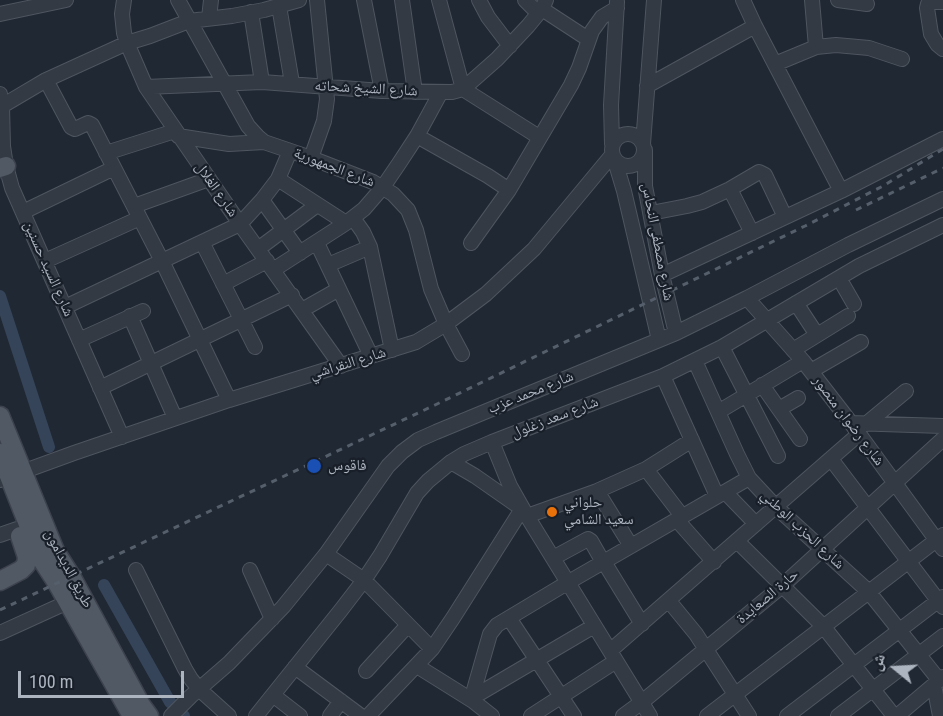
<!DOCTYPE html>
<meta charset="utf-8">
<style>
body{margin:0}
#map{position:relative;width:943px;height:716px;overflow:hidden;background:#202833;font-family:"Roboto Condensed","Noto Naskh Arabic",sans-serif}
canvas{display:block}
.north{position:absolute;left:865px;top:638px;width:60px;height:60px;-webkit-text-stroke:4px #191f28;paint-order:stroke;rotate:288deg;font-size:16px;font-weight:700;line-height:24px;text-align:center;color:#adb5c1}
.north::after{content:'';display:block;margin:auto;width:21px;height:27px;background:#adb5c1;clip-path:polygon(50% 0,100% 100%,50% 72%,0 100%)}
.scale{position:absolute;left:18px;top:671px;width:166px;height:27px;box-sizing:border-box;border:3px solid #adb5c1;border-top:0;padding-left:8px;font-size:18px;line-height:21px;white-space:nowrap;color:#adb5c1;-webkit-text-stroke:4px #191f28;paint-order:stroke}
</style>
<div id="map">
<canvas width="943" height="716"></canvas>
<div class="north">ش</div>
<div class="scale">100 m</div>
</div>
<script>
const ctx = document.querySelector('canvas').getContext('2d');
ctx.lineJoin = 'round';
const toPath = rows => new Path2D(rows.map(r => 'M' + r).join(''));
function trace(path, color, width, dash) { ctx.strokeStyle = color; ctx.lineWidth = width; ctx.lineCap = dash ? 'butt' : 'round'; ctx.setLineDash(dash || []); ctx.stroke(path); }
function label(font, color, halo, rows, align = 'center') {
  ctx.font = font + ' "Roboto Condensed","Noto Naskh Arabic",sans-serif'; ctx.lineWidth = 4.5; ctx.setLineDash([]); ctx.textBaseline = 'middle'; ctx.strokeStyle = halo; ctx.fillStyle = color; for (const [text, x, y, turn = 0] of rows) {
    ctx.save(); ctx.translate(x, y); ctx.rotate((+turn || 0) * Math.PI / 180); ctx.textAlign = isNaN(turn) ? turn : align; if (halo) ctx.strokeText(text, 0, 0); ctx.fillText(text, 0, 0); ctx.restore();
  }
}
trace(toPath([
 [0,296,49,447],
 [104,585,170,702,184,716]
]), '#354459', 12);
const minor = toPath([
 [124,0,122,14,124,33,127,43,146,87,240,224,341,366],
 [178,0,248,126,258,137,264,142,311,158,373,182,393,194,408,210,416,230,431,289,446,324,462,354],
 [364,0,382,91],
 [402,0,415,92],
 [439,0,463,89,539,137],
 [479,0,488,17,510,46],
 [525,0,533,8,539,12],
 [743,0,755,26,841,191],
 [812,0,816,47],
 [838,0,867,4],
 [943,2,930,2,928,4,927,8,931,34,937,44,943,49],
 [279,6,292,83],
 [542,9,588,39],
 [251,12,262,82],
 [0,14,66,0],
 [209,18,211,0],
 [775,64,816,47,836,45,869,48,902,59],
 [46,80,71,127,75,129,88,123,92,125,162,261,229,400],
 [647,86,755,26],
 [146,87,262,82,382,91,452,92,463,89,497,59,528,26,542,9,546,0],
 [0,94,2,106,3,146,6,166,12,188,122,437],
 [2,106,46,80,127,43,150,36,189,21,232,16,264,10,299,0],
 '612 150a16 16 0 1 1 32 0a16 16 0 1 1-32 0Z',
 [178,136,229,144,264,142],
 [417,136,488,176,509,190],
 [612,144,611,105,617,2],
 [643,144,654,0],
 [645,150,645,186,662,275,676,333],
 [106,153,175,131],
 [311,158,324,121,327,99,317,0],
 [615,161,624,191,659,340],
 [278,179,346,223],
 [730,189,752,233],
 [262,200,300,253],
 [134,206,209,179],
 [23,212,114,168],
 [651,213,687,206,702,202,730,189,759,172,765,175,785,217],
 [353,218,363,232,370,247,392,350],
 [202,242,255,347],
 [317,243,371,356],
 [471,243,509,190,571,85,579,68,592,31,602,17,617,8],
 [258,249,317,205],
 [45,261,140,218],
 [328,265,370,247],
 [273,270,346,223,364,209,383,187,400,162,417,136,441,92],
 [662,275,841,191,943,139],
 [839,278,854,304],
 [223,284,267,261],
 [747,298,803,361,851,423,943,549],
 [796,303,817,335],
 [65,307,240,224,262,200,278,179,290,151],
 [302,310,339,289],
 [130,316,175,418],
 [79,340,143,311],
 [722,347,778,456],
 [793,350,848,316],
 [695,361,737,454,749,478,776,507,868,591,939,680],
 [811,371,861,342],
 [663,376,717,496],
 [762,385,800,439],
 [100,388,292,295],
 [779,409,798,398],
 [718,412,803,361],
 [851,423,943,426],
 [866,424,906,391],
 [492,442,510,486,527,516,650,716],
 [831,459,943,607],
 [451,462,475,476,518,506],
 [646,469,682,516],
 [0,480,74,453,229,400,416,342,446,324,486,294,534,249,612,155],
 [597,491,631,546],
 [725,492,756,524],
 [527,516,597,491,646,469,692,440],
 [677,520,714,562],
 [0,535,17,529],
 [737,541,823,626,894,716],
 [326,554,364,580,432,649],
 [553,558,588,539,591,541,603,562],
 [604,562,642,624],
 [136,570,185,669,191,679,199,689,229,716],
 [250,570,272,619],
 [669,601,696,634,749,716],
 [509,618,574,716],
 [0,633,68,602],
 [610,651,859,434],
 [417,666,473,701,492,716],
 [295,667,361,716],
 [366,671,408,625],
 [934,685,940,716],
 [273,695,300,716],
 [472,697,490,634,497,625,567,583,749,478],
 [470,699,594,626],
 [171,716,191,696,229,663,283,607,326,554,388,466,402,452,418,440,436,432,676,333,747,298,848,245,943,199],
 [256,716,341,610,364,580,380,556,417,493,428,481,451,462,464,454,492,442,663,376,722,347,859,266,943,225],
 [330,716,341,701],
 [368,716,432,649,453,618,522,509],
 [531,716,616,661],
 [623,716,642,702,782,586,943,439],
 [707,716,943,535],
 [787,716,943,597],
 [838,716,943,636],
 [897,716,943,677]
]);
const major = toPath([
 [0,168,6,166],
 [0,416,55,551,71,576,141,705,149,716],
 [0,453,42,560,57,583,132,716],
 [0,581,21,570,26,565,27,557,20,536]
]);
trace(minor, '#4e555f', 16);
trace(major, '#3d434e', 21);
trace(minor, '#333a44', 14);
trace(major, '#515964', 18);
trace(toPath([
 [856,210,943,168],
 [0,610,435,405,805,226,883,186,943,149]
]), '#555e6b', 3, [6, 6]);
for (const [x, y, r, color] of [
 [314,466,8,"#1a4fb4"],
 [552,512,6,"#e8710a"]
]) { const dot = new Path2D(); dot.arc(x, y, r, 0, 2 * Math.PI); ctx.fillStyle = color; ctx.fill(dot); trace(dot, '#191f28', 2); }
label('15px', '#adb5c1', '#191f28', [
 ["شارع الشيخ شحاته",366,89,3],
 ["شارع الجمهورية",334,168,21],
 ["شارع الغلال",216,190,55],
 ["شارع مصطفى النحاس",657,242,79],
 ["شارع السيد حسنين",48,269,66],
 ["شارع النقراشي",348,364,-17],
 ["شارع محمد عزب",531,393,-22],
 ["شارع سعد زغلول",555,418,-21],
 ["شارع رضوان منصور",848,421,53],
 ["شارع الحزب الوطني",802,530,43],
 ["طريق الديدامون",68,569,62],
 ["حارة الصعايدة",768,597,-40]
]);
label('15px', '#adb5c1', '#191f28', [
 ["فاقوس",328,466],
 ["حلواني",564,503],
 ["سعيد الشامي",564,520]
], 'left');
</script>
